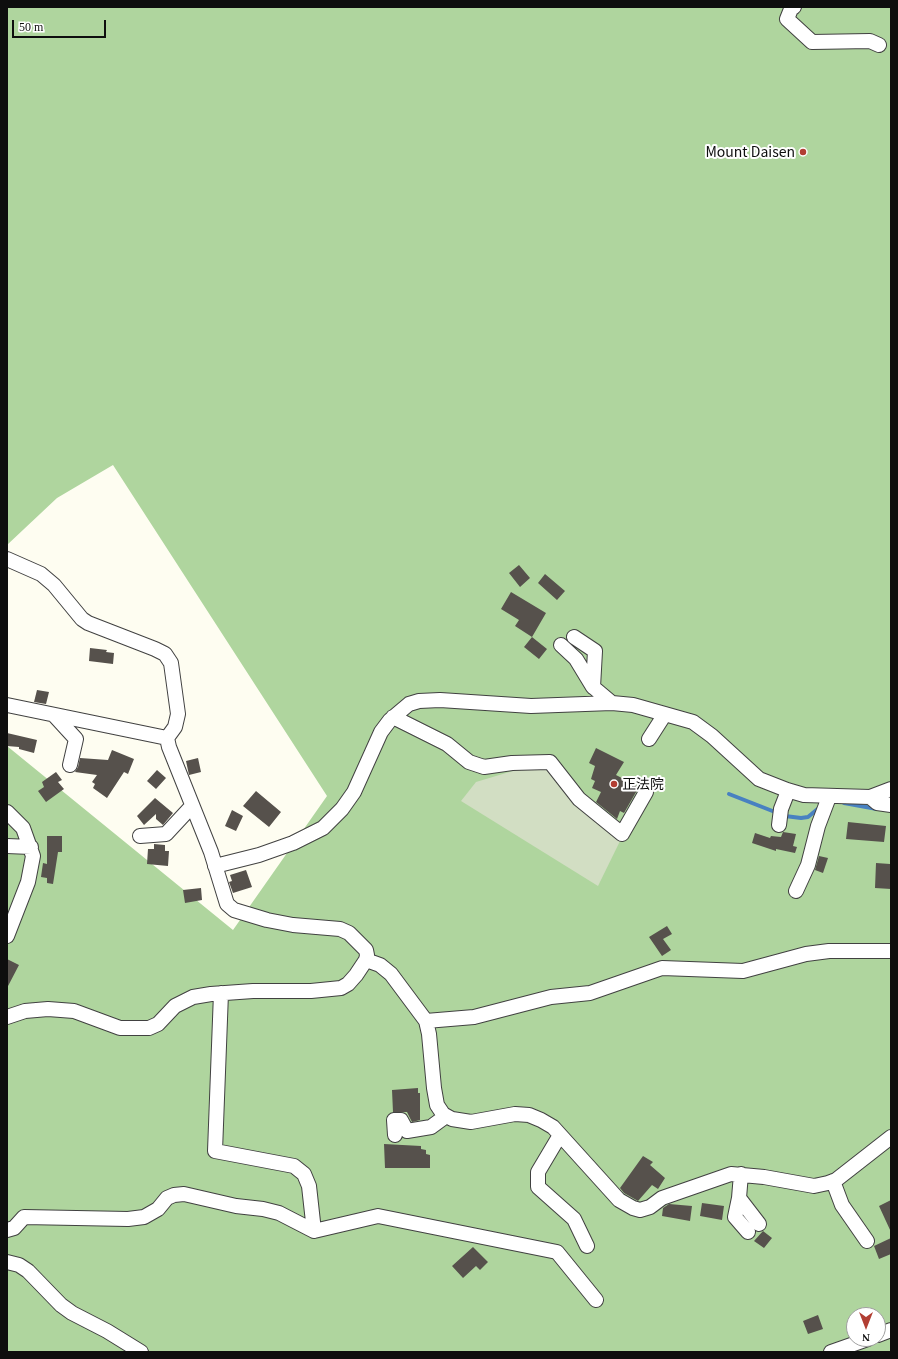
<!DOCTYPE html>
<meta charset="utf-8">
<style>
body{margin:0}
#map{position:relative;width:898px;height:1359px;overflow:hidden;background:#fefdf1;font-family:Georgia,serif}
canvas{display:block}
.frame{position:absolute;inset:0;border:8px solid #0e0e0e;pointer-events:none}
.north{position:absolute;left:846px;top:1307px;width:40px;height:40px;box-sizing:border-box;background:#fff;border:1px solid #9f9f9f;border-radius:50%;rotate:180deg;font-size:11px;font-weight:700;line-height:16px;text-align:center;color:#0e0e0e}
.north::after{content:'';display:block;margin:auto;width:14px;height:18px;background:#b23e33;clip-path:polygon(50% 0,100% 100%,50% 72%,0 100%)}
.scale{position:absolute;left:12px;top:20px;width:94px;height:18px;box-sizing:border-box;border:2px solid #0e0e0e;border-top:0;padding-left:5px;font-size:12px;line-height:14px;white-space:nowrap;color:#0e0e0e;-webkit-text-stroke:3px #fff;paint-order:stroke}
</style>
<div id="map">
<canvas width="898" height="1359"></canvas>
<div class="frame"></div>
<div class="north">N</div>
<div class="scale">50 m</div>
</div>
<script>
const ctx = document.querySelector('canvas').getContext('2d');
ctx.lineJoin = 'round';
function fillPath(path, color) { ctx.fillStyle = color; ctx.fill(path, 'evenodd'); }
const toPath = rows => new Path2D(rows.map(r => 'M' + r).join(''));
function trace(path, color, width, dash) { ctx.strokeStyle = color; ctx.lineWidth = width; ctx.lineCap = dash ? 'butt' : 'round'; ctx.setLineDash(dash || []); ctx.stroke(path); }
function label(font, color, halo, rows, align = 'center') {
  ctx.font = font + ' Georgia,"Noto Sans JP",serif'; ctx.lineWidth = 4; ctx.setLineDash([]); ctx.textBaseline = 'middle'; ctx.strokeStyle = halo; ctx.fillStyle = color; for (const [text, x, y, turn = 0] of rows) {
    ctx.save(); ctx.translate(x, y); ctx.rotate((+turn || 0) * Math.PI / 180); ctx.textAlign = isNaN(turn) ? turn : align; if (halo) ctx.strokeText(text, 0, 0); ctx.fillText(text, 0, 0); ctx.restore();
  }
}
fillPath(toPath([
 [7,7,891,7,891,1352,7,1352,7,746,233,930,327,796,113,465,57,498,7,545],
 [854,1315,878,1315,878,1339,854,1339]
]), '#afd59e');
fillPath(toPath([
 [526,767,559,768,622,837,598,886,461,801,476,782]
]), '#d2dec3');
trace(toPath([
 [729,794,775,812],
 [844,803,877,809],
 [785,816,801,818,808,817,820,807]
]), '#4881c1', 4);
fillPath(toPath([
 [519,565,530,578,520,587,509,573],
 [545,574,565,591,557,600,538,583],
 [511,592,546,613,532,637,515,626,519,620,501,609],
 [532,637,547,649,539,659,524,647],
 [90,648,107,650,106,652,114,653,113,664,89,661],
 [37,690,49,692,46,704,34,702],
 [7,733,37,740,34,753,19,749,19,747,7,746],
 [596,748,624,762,616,775,639,787,624,813,620,811,617,819,596,802,601,792,592,788,595,781,591,779,595,766,589,763],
 [112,750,134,759,128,774,124,772,107,798,93,788,95,784,92,782,97,775,75,772,78,767,80,758,108,760],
 [198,758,201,772,189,775,186,761],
 [157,770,166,778,156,789,147,781],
 [56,772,62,780,58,782,64,789,46,802,38,791,44,787,42,782],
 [256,791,281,812,269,827,243,806],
 [155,798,173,813,163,825,156,819,156,814,144,825,137,816],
 [232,810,243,816,236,831,225,826],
 [848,822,886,826,884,842,846,839],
 [783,832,796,834,793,846,797,847,795,853,776,849,776,851,752,843,755,833,770,838,771,836,781,837],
 [47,836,62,836,62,852,58,852,53,884,47,883,47,878,41,877,43,863,47,864],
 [154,844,165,845,165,851,169,851,168,866,147,864,148,849,154,849],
 [819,856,828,858,823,873,815,870],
 [876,863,890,864,891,889,875,888],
 [246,870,252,887,233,893,229,882,232,881,230,875],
 [201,888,202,900,185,903,183,890],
 [667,926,672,934,663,939,671,950,662,956,649,937],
 [7,959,19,965,7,988],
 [418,1088,418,1093,420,1093,420,1120,412,1122,407,1112,393,1112,392,1090],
 [384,1144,421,1146,421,1149,426,1150,426,1154,430,1155,430,1168,385,1168],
 [643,1156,653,1162,650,1165,665,1178,658,1189,652,1185,638,1201,624,1193,620,1188],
 [891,1200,891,1232,879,1206],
 [702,1203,724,1206,722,1220,700,1216],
 [669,1204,692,1206,690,1221,662,1216,663,1208],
 [763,1231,772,1238,764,1248,754,1241],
 [891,1238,891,1254,879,1259,874,1246],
 [473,1247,488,1262,480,1270,476,1266,463,1278,452,1266],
 [818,1315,823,1329,808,1334,803,1321]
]), '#56514c');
const minor = toPath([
 [794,7,791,9,787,19,812,42,870,41,879,45],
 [7,559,41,574,54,585,82,619,88,623,155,649,165,654,171,663,178,714,175,727,167,738,169,747,211,852,227,904,234,910,267,920,293,925,340,929,349,933,366,950,367,955,366,960,356,975,348,984,341,988,311,991,253,991,211,994,193,997,175,1006,158,1024,149,1028,120,1028,74,1011,48,1009,25,1011,7,1017],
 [574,637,595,651,593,687,612,703],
 [561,645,576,659,593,687],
 [7,705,167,738],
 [54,715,76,739,70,765],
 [393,717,447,744,469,762,484,767,512,763,550,762,579,799,622,834,646,792],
 [649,739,665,714],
 [870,797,877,803,891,805],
 [7,812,23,828,33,856,28,882,7,936],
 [779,825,781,809,788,791],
 [140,836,166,834,192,806],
 [7,846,31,847],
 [215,866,259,855,293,843,323,828,342,809,354,792,381,732,390,720,409,704,419,701,440,700,531,706,612,703,633,705,693,722,712,736,759,779,787,790,804,795,870,797,891,789],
 [796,891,808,865,818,826,829,797],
 [366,960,380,965,391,974,426,1021,429,1034,434,1088,437,1105,443,1114,452,1119,471,1122,515,1114,529,1115,541,1120,553,1127,619,1200,633,1208,640,1210,650,1207,662,1198,731,1174,764,1177,814,1186,828,1183,836,1180,891,1137],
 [426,1021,474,1017,551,997,590,993,662,968,743,971,806,954,829,951,891,951],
 [395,1135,394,1120,401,1120,407,1131,431,1127,446,1116],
 [560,1135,538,1172,538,1187,574,1219,587,1246],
 [741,1174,739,1198,759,1224],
 [833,1181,842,1205,867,1241],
 [739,1198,735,1217,748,1232],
 [7,1230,14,1228,24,1217,128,1219,144,1217,158,1209,167,1198,174,1195,184,1194,236,1206,263,1209,279,1213,314,1231,309,1186,304,1174,294,1166,215,1151,221,993],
 [314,1231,378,1216,557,1252,596,1300],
 [7,1262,19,1265,28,1271,61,1305,72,1313,107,1331,141,1352],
 [878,1335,891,1330],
 [831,1352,868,1339]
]);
trace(minor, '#414141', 16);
trace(minor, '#fff', 14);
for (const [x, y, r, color] of [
 [803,152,4,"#b23e33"],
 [614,784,4,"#b23e33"]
]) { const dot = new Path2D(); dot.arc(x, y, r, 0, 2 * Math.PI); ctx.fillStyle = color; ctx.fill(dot); trace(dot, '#fff', 1.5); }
label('14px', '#0e0e0e', '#fff', [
 ["Mount Daisen",795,152],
 ["正法院",622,784,"left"]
], 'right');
</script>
